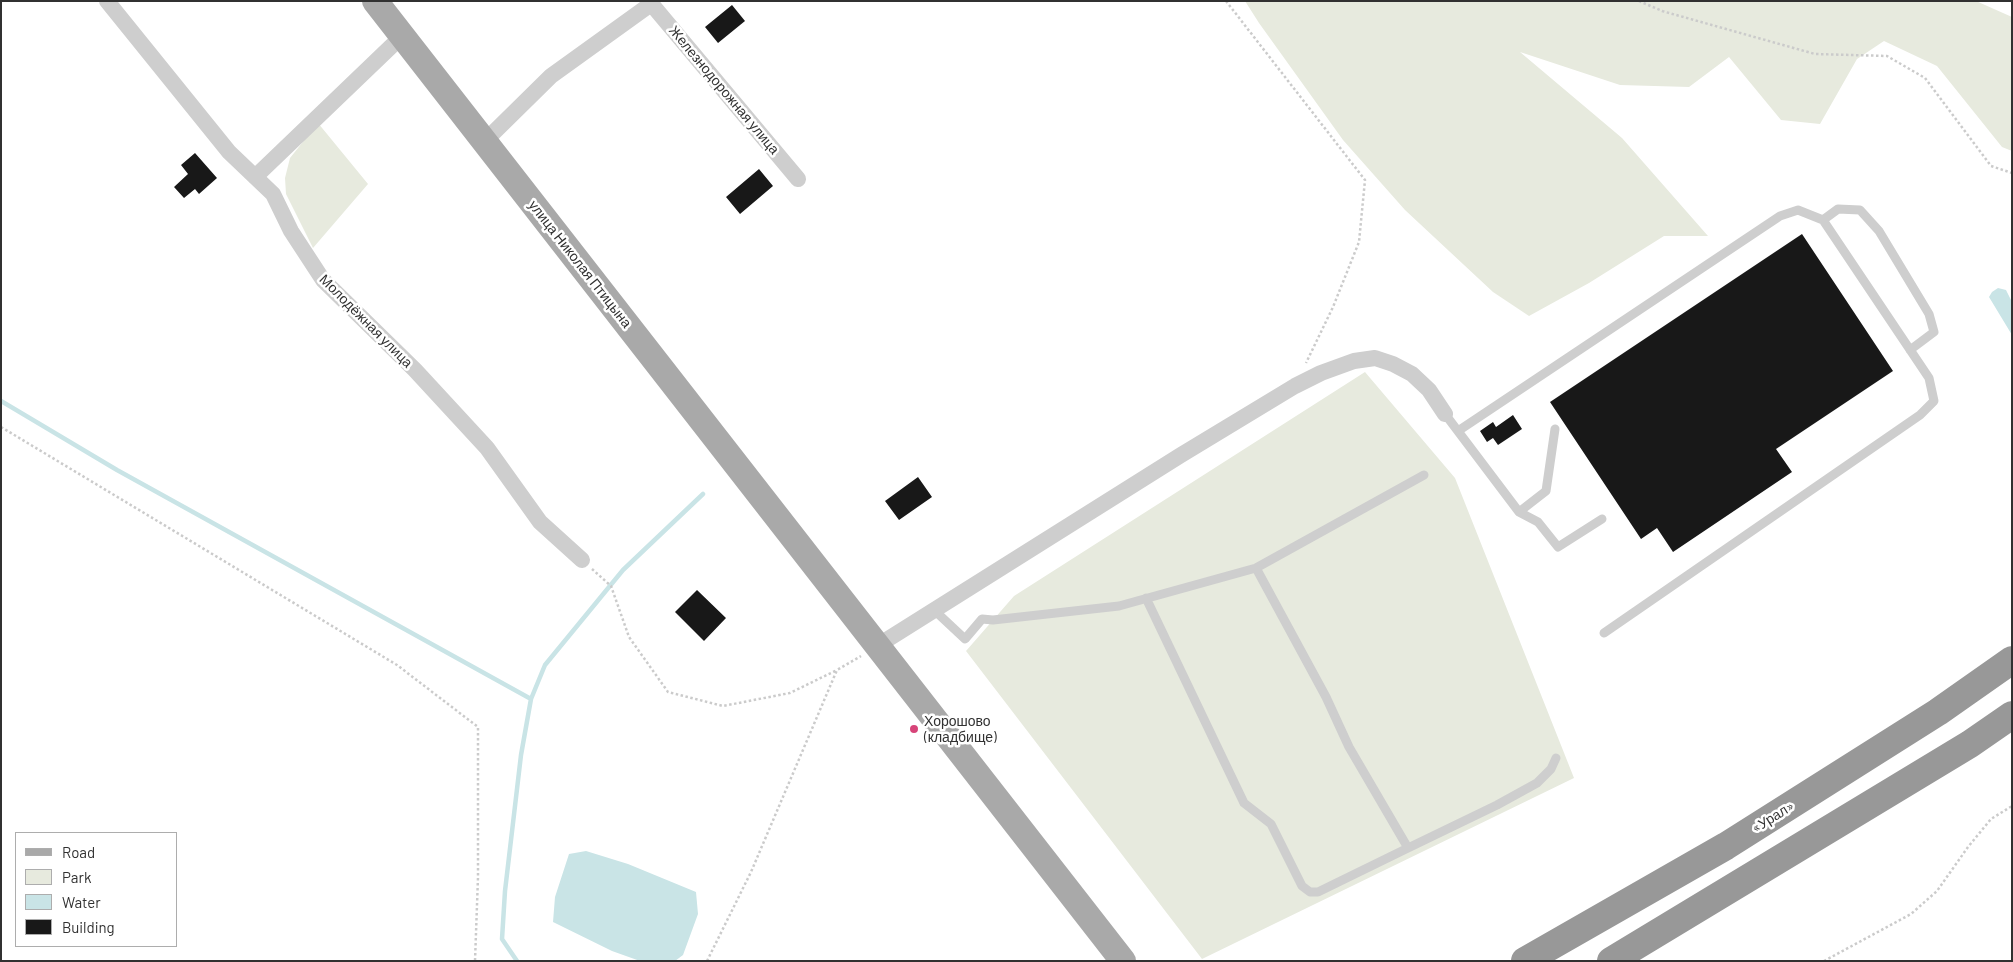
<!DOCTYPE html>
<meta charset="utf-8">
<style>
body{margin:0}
#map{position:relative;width:2013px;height:962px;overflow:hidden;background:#fff;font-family:Barlow,sans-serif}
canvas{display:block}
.frame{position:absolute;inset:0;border:2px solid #313131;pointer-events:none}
.legend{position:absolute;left:15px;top:832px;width:162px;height:115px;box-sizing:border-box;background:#fff;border:1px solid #adadad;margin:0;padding:6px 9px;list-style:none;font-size:15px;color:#313131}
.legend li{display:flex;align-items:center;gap:10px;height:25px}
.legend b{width:25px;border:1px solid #adadad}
</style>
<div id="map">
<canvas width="2013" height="962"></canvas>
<div class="frame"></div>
<ul class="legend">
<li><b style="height:6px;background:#a9a9a9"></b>Road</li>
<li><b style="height:14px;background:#e7eade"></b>Park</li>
<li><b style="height:14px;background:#c9e4e6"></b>Water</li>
<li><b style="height:14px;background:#181818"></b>Building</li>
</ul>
</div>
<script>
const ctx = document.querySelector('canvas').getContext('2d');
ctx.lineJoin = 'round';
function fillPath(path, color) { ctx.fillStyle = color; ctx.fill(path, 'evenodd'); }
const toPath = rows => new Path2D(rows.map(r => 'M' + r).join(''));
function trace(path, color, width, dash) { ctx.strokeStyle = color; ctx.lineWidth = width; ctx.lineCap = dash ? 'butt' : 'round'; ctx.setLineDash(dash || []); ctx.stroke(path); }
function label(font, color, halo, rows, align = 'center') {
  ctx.font = font + ' Barlow,sans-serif'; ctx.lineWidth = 5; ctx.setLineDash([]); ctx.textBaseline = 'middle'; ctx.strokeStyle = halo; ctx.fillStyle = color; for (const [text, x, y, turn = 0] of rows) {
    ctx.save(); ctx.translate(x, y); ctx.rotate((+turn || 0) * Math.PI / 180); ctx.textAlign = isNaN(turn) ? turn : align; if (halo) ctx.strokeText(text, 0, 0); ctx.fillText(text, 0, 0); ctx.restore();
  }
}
fillPath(toPath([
 [1245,1,1976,1,2012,17,2012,151,2002,147,1937,66,1884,41,1857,59,1820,124,1781,120,1729,57,1689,87,1620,85,1520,52,1622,138,1708,236,1664,236,1589,283,1529,316,1493,292,1405,210,1343,140,1259,23],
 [318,123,368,184,313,248,286,194,285,178,290,158],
 [1365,372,1455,478,1574,778,1202,959,966,651,1014,596]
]), '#e7eade');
fillPath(toPath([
 [1998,288,2006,290,2012,302,2012,335,1989,297,1992,292],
 [586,851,628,864,696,892,698,914,683,955,675,961,640,961,612,951,553,922,555,897,569,854]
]), '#c9e4e6');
trace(toPath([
 [1,401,117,470,531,699],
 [517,961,502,939,505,891,521,755,531,699,545,665,623,570,703,494]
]), '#c9e4e6', 4.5);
fillPath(toPath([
 [732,5,745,21,718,43,705,27],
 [195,153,217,178,199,194,195,189,184,198,174,187,188,174,181,165],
 [759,169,773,186,740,214,726,197],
 [1802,234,1893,371,1776,449,1792,472,1673,552,1657,528,1641,539,1550,402],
 [1513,415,1522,429,1498,445,1493,438,1487,442,1480,431,1493,422,1496,427],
 [918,477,932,497,899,520,885,501],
 [697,590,726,618,704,641,675,612]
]), '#181818');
trace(toPath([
 [1226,1,1365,180,1359,242,1333,307,1306,363],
 [1639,1,1662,11,1815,54,1887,56,1925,78,1991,166,2012,173],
 [1,427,397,665,478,727,478,877,475,961],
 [592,569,611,586,629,637,668,692,723,706,790,693,837,670],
 [707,961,751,872,837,670,861,656],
 [1824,961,1911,914,1937,891,1968,847,1991,819,2012,806]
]), '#cbcbcb', 2.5, [2.5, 2.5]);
trace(toPath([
 [1823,220,1838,209,1860,210,1879,231,1929,314,1934,332,1910,350],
 [1445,414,1519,512,1546,491,1555,429],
 [1458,431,1780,216,1798,210,1823,220,1929,378,1934,401,1920,415,1604,633],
 [1519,512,1538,522,1558,547,1602,519],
 [1146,598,1244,803,1271,824,1302,886,1310,892,1318,892,1408,848,1349,747,1326,697,1256,568],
 [934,610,965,639,982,619,993,620,1119,606,1256,568,1424,475],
 [1408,848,1497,805,1537,783,1551,769,1556,758]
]), '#cecece', 9);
trace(toPath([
 [107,1,229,152,273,194,291,231,323,280,415,370,487,448,540,522,582,560],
 [649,1,798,179],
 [485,141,551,76,651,4],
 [255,177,402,36],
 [877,646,1181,455,1295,386,1321,373,1354,361,1375,358,1393,364,1412,374,1429,390,1445,414]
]), '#cecece', 16);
trace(toPath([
 [375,1,1123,961]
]), '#a9a9a9', 26);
trace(toPath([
 [1525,961,1726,846,1938,712,2012,660],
 [1611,961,1970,744,2012,715]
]), '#989898', 28);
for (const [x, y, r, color] of [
 [914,729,5,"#d74479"]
]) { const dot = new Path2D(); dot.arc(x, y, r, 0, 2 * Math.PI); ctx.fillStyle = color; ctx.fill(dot); trace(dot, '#fff', 2); }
label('14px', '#313131', '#fff', [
 ["Железнодорожная улица",724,90,50],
 ["улица Николая Птицына",580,264,52],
 ["Молодёжная улица",366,321,45],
 ["«Урал»",1773,817,-32]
]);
label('14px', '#313131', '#fff', [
 ["Хорошово",924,721],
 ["(кладбище)",924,737]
], 'left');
</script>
